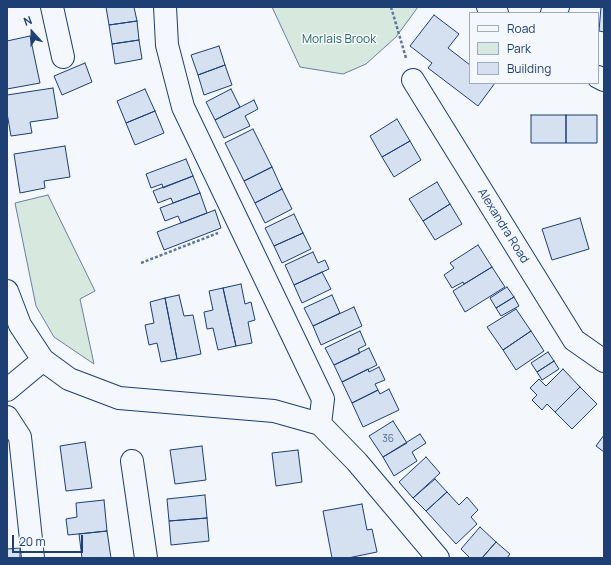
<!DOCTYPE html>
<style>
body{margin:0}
#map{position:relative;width:611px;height:565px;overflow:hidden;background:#f4f7fb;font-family:Manrope,sans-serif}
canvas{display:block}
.frame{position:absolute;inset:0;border:8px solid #1d3f73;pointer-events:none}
.legend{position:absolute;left:469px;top:12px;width:130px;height:72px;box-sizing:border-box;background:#f4f7fb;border:1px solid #9eadc5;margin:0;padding:5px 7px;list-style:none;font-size:12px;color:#1d3f73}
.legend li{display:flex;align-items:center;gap:8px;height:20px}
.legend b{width:20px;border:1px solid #9eadc5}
.north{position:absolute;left:12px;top:12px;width:40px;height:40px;-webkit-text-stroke:3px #f4f7fb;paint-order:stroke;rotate:339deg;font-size:11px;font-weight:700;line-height:16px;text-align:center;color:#1d3f73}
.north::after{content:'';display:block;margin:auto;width:14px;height:18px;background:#1d3f73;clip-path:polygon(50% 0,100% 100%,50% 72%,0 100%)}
.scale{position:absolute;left:12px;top:535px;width:71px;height:18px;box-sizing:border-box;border:2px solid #1d3f73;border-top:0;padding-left:5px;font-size:12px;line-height:14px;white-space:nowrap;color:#1d3f73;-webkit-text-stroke:3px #f4f7fb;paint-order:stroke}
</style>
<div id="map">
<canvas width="611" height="565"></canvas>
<div class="frame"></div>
<ul class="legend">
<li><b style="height:5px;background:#f4f7fb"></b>Road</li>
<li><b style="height:11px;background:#d7e8df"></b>Park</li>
<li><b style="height:11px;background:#d5e0f0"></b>Building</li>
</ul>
<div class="north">N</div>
<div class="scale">20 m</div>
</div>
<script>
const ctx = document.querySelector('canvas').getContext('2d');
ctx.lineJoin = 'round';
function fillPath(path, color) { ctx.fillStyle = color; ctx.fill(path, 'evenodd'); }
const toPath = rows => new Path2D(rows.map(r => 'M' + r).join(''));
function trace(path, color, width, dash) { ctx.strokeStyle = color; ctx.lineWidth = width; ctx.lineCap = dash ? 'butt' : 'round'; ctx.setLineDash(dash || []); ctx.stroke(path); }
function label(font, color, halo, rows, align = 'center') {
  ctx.font = font + ' Manrope,sans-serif'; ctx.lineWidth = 3; ctx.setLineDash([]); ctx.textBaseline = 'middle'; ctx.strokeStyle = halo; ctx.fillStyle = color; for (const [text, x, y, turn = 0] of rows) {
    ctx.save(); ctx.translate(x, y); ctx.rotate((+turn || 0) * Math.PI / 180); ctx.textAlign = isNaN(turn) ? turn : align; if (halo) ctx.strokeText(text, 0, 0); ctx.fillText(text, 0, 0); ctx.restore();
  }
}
const green = toPath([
 [272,7,418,7,396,37,366,64,343,74,300,67,272,7],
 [48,195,95,291,80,299,94,364,54,337,36,306,15,203,48,195]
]);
fillPath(green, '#d7e8df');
trace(green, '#687fa3', 1);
const building = toPath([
 [106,7,134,7,137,21,109,25,106,7],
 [601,7,604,7,604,32,599,31,601,7],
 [434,15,459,34,448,48,470,65,470,83,495,83,478,106,428,68,432,63,410,46,434,15],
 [137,21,139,40,112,44,109,25,137,21],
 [30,36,40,83,7,89,7,41,30,36],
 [139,40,142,59,115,64,112,44,139,40],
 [219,46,225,65,198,75,191,55,219,46],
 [85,63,92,82,62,95,54,76,85,63],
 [225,65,232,85,204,95,198,75,225,65],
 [53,88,58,118,30,122,32,133,11,136,7,113,7,95,53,88],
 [145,89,155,111,126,123,117,101,145,89],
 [231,89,240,107,215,120,206,102,231,89],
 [254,100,258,109,245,116,250,126,224,138,215,120,254,100],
 [155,111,164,133,135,145,126,123,155,111],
 [531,115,566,115,566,143,531,143,531,115],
 [566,115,597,115,597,143,566,143,566,115],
 [397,119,410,141,382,157,370,136,397,119],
 [253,129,272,167,244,181,225,143,253,129],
 [410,141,421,160,394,177,382,157,410,141],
 [65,146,70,177,44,181,45,188,20,193,14,154,65,146],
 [186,159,193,176,163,188,162,184,151,188,146,174,186,159],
 [272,167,282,189,255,203,244,181,272,167],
 [193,176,200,193,173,203,171,198,158,203,153,191,193,176],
 [437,182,450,204,423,221,409,199,437,182],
 [282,189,292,209,265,223,255,203,282,189],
 [200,193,207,213,181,223,178,216,165,221,160,208,200,193],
 [450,204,462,224,435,240,423,221,450,204],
 [215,210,221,228,164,250,157,232,215,210],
 [294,214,303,233,274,246,265,228,294,214],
 [580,218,589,249,552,260,542,229,580,218],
 [303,233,311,249,282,263,274,246,303,233],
 [478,245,492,267,464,284,463,282,452,288,444,275,454,268,450,263,478,245],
 [313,252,318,263,325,260,329,269,294,285,285,265,313,252],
 [492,267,505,287,465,312,453,291,492,267],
 [322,272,331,289,302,303,294,285,322,272],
 [241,284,245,304,251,302,255,320,248,322,252,343,236,346,223,288,241,284],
 [507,287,514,297,496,308,490,298,507,287],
 [223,288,236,346,218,350,213,328,207,329,204,312,213,310,209,291,223,288],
 [179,295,184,316,193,315,201,354,177,359,165,298,179,295],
 [332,295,340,313,313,326,304,308,332,295],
 [514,297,519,306,501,316,496,308,514,297],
 [165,298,177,359,161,362,157,343,149,345,145,325,154,323,150,302,165,298],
 [354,307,362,326,321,345,313,326,354,307],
 [516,309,531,331,503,350,487,327,516,309],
 [360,331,366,345,358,349,360,353,334,365,325,348,360,331],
 [531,331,544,351,516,370,503,350,531,331],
 [369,348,377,365,342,382,334,365,369,348],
 [548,352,554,361,537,372,531,363,548,352],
 [554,361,559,369,542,380,537,372,554,361],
 [379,367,385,380,375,384,378,390,352,403,342,382,368,369,369,372,379,367],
 [563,369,580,387,555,412,547,404,542,410,532,400,537,395,530,388,539,379,546,386,563,369],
 [580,387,597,404,572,429,555,412,580,387],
 [389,389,399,410,363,427,352,403,378,390,380,394,389,389],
 [393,421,407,443,383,457,369,436,393,421],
 [420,434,426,443,412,452,417,461,394,476,383,457,420,434],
 [604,435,604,452,596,446,604,435],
 [85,442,92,488,66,491,60,446,85,442],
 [202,446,206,480,175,484,170,450,202,446],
 [298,450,302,482,276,486,272,453,298,450],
 [426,457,440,473,413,498,399,482,426,457],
 [435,479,447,492,426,511,413,498,435,479],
 [447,492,459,505,467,497,478,510,471,517,477,524,456,544,426,511,447,492],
 [205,495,207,518,169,521,167,499,205,495],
 [104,500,107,531,68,535,66,519,77,517,76,503,104,500],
 [362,504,367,530,372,529,377,552,348,558,332,558,323,511,362,504],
 [207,518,209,541,171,545,169,521,207,518],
 [480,527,496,542,482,558,470,558,461,549,480,527],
 [107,531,111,558,82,558,79,534,107,531],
 [496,542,510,554,507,558,482,558,496,542],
 [20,548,20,558,7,558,7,549,20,548]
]);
fillPath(building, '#d5e0f0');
trace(building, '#1d3f73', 1);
const minor = toPath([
 [52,7,63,57],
 [165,7,167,45,183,107,323,399,320,424],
 [488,7,497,13],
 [552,13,558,7],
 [598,77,604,80],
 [413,80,574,340,604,361],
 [7,291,20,325,43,360,69,379,119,398,274,411,320,424,357,462,438,558],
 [7,390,43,360],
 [7,417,20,437,33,558],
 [132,461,146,558]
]);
trace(minor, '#1d3f73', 24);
trace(toPath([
 [391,7,406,58],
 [141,263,218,233]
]), '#5e769c', 2.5, [3, 2]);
trace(minor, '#f4f7fb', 22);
label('10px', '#4b6792', null, [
 ["36",388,439]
]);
label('12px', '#2c6c60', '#f4f7fb', [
 ["Morlais Brook",339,40]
]);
label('12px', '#1d3f73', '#f4f7fb', [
 ["Alexandra Road",503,226,58]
]);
</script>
